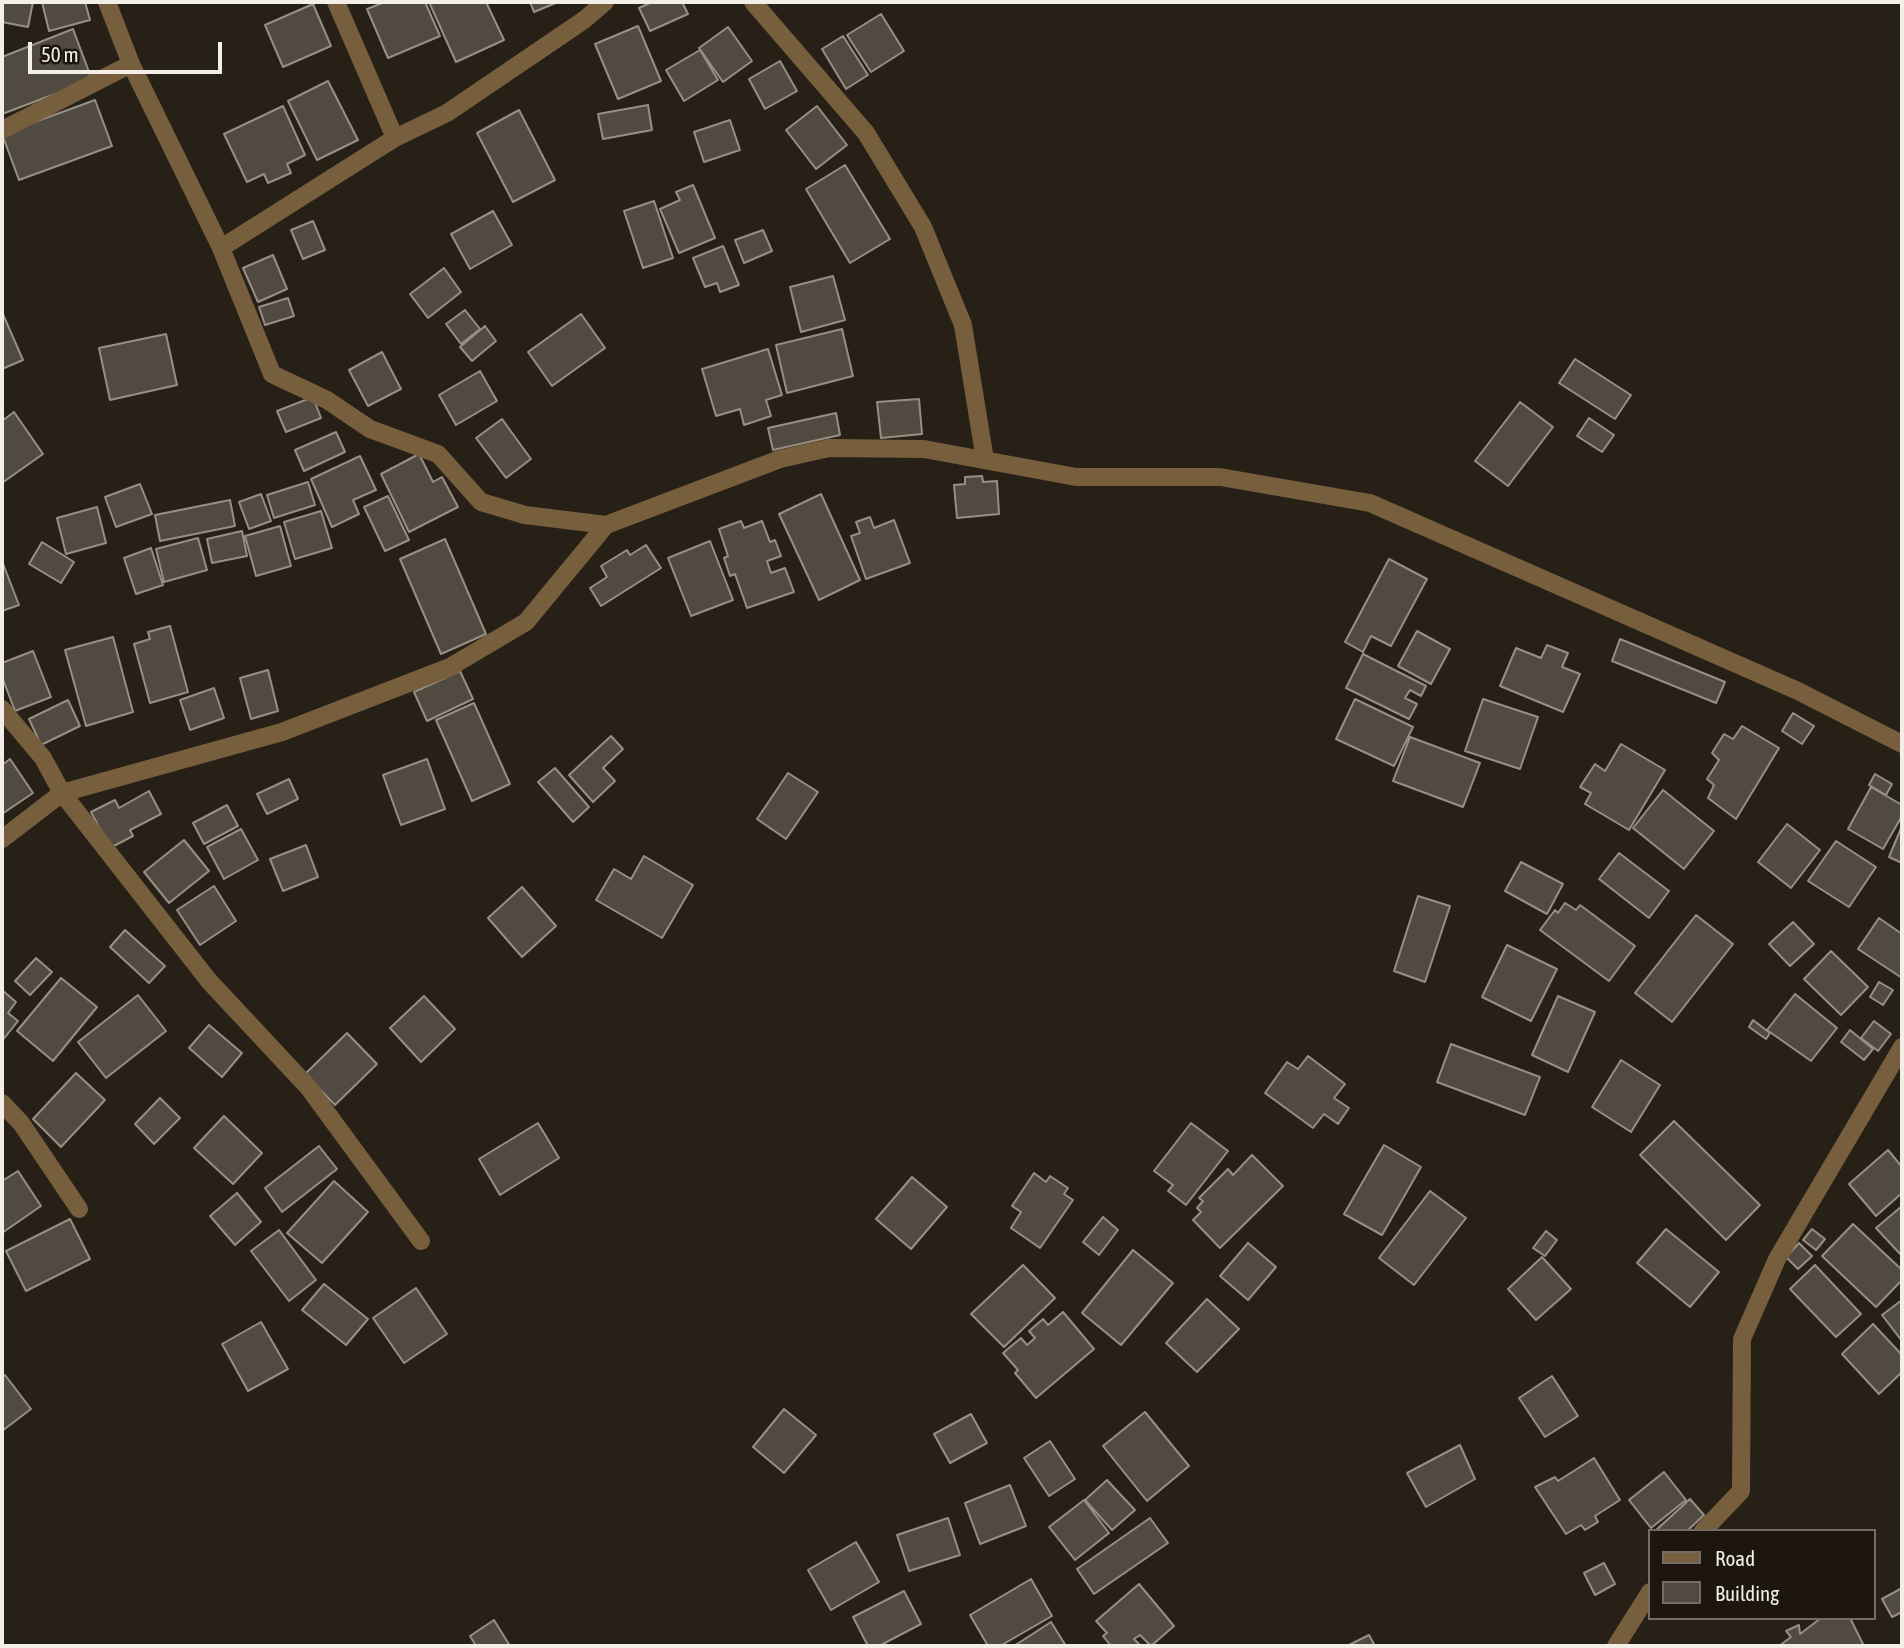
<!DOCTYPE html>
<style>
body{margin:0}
#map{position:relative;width:1904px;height:1648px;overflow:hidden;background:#262017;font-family:"Asap Condensed",sans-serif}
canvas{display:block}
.frame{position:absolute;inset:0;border:4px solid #f3eee8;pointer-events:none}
.legend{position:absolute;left:1648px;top:1529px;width:228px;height:91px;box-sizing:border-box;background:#1d160e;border:2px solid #736c65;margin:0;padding:9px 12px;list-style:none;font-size:21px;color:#f3eee8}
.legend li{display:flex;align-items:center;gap:14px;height:35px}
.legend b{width:35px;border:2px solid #736c65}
.scale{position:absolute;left:28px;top:42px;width:194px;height:32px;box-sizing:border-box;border:4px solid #f3eee8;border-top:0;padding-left:9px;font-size:21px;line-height:24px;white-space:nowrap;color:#f3eee8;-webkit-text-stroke:5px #1d160e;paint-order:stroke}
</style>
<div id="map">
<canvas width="1904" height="1648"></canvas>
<div class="frame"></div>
<ul class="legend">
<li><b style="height:9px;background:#775e3c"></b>Road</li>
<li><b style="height:19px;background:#514a40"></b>Building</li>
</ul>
<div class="scale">50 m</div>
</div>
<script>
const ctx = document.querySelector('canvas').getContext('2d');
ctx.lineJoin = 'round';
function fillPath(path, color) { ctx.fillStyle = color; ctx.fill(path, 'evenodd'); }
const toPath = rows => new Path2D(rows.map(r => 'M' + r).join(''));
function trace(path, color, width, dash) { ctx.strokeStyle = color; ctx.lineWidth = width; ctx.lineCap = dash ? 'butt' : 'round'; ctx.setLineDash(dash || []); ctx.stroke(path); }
const building = toPath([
 [2,2,33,2,28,27,2,22,2,2],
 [42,2,85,2,90,20,49,31,42,2],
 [385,2,425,2,440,36,388,58,367,9,385,2],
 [429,2,486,2,504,40,456,62,429,2],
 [530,2,558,2,534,12,530,2],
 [652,2,682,2,688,14,650,31,639,8,652,2],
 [313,4,331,46,283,67,265,25,313,4],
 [881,14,904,51,871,72,847,35,881,14],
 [638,26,661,81,618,99,595,44,638,26],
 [728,27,752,61,723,82,699,48,728,27],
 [73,29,92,80,2,114,2,57,73,29],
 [843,36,868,75,846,89,822,49,843,36],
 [700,50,718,80,684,101,666,70,700,50],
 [780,61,797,91,765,109,749,79,780,61],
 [328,81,358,140,317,160,288,101,328,81],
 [95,100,112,146,19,180,2,134,95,100],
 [648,105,652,130,603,139,598,114,648,105],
 [283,106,305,155,287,164,291,173,268,183,264,174,247,182,224,134,283,106],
 [817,106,847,145,816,169,786,130,817,106],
 [519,110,555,180,513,202,477,133,519,110],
 [730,120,740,150,704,162,694,132,730,120],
 [845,165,890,239,850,263,806,189,845,165],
 [693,185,715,238,679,253,660,209,680,200,676,192,693,185],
 [654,201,673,258,643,268,624,211,654,201],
 [493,211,512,245,470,269,451,234,493,211],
 [313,221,325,250,303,259,291,230,313,221],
 [763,230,772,251,744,263,735,240,763,230],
 [723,246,739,285,720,292,717,283,705,287,693,258,723,246],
 [273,255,287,289,258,302,243,268,273,255],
 [444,268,461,292,428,318,410,294,444,268],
 [833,276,845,320,801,332,790,287,833,276],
 [288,298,294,316,265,325,259,307,288,298],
 [465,310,480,329,461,344,446,324,465,310],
 [2,312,23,360,2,369,2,312],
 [581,314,605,348,552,386,528,352,581,314],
 [485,326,496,341,472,361,460,347,485,326],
 [842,329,853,376,787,393,776,345,842,329],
 [166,334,177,385,110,400,99,348,166,334],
 [768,349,782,395,766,400,771,416,744,425,740,409,716,416,702,369,768,349],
 [382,352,401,389,368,406,349,370,382,352],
 [1575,359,1631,395,1615,419,1559,383,1575,359],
 [480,371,497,401,456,425,439,395,480,371],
 [313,397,321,418,286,432,277,411,313,397],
 [919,399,922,434,881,438,877,402,919,399],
 [1520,402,1553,427,1508,486,1475,461,1520,402],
 [14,412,43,454,2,483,2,421,14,412],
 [836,413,840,435,773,450,768,428,836,413],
 [1589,418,1614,435,1602,452,1577,436,1589,418],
 [502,419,531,459,506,478,476,438,502,419],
 [336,432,345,452,304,471,295,450,336,432],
 [419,454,433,482,442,477,458,507,409,532,381,474,419,454],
 [360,456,376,490,353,500,359,514,332,527,311,479,360,456],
 [982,476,983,482,997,481,999,514,957,518,954,485,965,484,965,477,982,476],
 [308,482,315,505,274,518,267,495,308,482],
 [140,484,152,514,116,527,105,497,140,484],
 [261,494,271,521,249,529,239,502,261,494],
 [821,494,860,580,819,600,779,514,821,494],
 [388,496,409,540,385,551,364,507,388,496],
 [230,500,235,526,160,541,155,515,230,500],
 [97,507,106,543,66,554,57,518,97,507],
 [321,511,332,548,295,559,284,522,321,511],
 [870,517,874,528,894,520,910,563,866,579,851,536,860,533,856,522,870,517],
 [741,521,744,528,762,521,770,542,775,540,781,556,767,561,771,573,785,568,794,592,747,608,735,574,730,576,724,558,728,556,719,529,741,521],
 [280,526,291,566,256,576,245,536,280,526],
 [242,531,247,556,212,563,207,539,242,531],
 [198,538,207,570,164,582,156,549,198,538],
 [445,539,486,634,441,654,400,559,445,539],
 [710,541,733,600,691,616,668,558,710,541],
 [42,542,74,562,61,583,29,564,42,542],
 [646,545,661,568,601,606,590,588,607,577,601,566,627,550,630,555,646,545],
 [151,548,163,585,136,594,124,558,151,548],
 [1389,559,1427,579,1391,646,1371,636,1363,652,1345,642,1389,559],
 [2,561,19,605,2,611,2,561],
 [170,626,188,692,150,703,134,644,150,639,148,632,170,626],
 [1417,631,1450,649,1431,684,1398,666,1417,631],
 [113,637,133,712,86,726,65,650,113,637],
 [1620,639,1725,682,1716,703,1612,661,1620,639],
 [1547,645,1568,653,1562,667,1580,674,1563,712,1500,686,1516,648,1541,658,1547,645],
 [33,651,51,697,15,711,2,677,2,663,33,651],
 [1363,654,1426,686,1421,696,1410,690,1405,698,1417,704,1409,719,1346,688,1363,654],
 [268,670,278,711,251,719,240,678,268,670],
 [460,671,473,699,427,721,414,692,460,671],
 [214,688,224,718,190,730,180,700,214,688],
 [1355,699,1413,727,1394,766,1336,739,1355,699],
 [1483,699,1538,717,1520,769,1465,751,1483,699],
 [68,700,80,726,41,745,29,719,68,700],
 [474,703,510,784,472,801,436,720,474,703],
 [1793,713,1814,726,1802,744,1782,731,1793,713],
 [1742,726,1779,748,1736,819,1708,798,1714,785,1707,779,1719,760,1712,753,1724,734,1733,739,1742,726],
 [611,736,623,749,603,768,615,781,593,802,569,775,611,736],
 [1410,737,1480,763,1463,807,1393,781,1410,737],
 [1621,744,1665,770,1629,830,1585,804,1591,793,1580,787,1595,764,1605,771,1621,744],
 [10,759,33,793,2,814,2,765,10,759],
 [427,759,445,809,401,825,383,775,427,759],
 [555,768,589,807,573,822,538,782,555,768],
 [788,773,818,792,786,839,757,819,788,773],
 [1875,774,1892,784,1886,795,1869,785,1875,774],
 [289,779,298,799,267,814,257,794,289,779],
 [1871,787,1902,805,1902,816,1883,849,1848,829,1871,787],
 [1663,790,1714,831,1684,869,1633,828,1663,790],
 [149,791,161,814,130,830,133,836,110,848,91,812,115,800,119,808,149,791],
 [227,805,238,826,204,844,193,823,227,805],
 [1787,824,1820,850,1791,888,1758,862,1787,824],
 [1902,826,1902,863,1889,857,1902,826],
 [241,829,258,860,224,879,207,847,241,829],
 [184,840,209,871,169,903,144,872,184,840],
 [1836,841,1876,867,1849,907,1808,881,1836,841],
 [306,845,318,877,283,891,270,859,306,845],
 [1619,853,1669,891,1649,918,1599,879,1619,853],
 [644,856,693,885,662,938,596,900,614,869,631,879,644,856],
 [1521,862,1563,884,1547,914,1505,891,1521,862],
 [214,886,236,921,200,945,177,910,214,886],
 [522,887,556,926,522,957,488,918,522,887],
 [1418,896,1450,906,1425,982,1394,971,1418,896],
 [1565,903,1576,910,1580,905,1635,946,1609,981,1540,930,1555,910,1558,913,1565,903],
 [1696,915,1733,944,1672,1022,1635,993,1696,915],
 [1879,918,1902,934,1902,978,1858,949,1879,918],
 [1793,922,1814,944,1790,966,1769,944,1793,922],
 [125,930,165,966,149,983,110,947,125,930],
 [1507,945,1557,969,1531,1021,1482,997,1507,945],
 [1831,951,1868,987,1841,1015,1804,979,1831,951],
 [36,958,52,972,30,995,15,981,36,958],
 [61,978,97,1007,53,1061,17,1031,61,978],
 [1879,982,1893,990,1883,1005,1870,997,1879,982],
 [2,990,16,1002,8,1013,18,1021,2,1041,2,990],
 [1795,994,1837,1028,1811,1061,1767,1030,1795,994],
 [138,995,166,1031,106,1078,78,1042,138,995],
 [424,996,455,1029,421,1062,390,1028,424,996],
 [1558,996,1595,1012,1568,1072,1532,1055,1558,996],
 [1753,1020,1770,1033,1766,1039,1749,1027,1753,1020],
 [1874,1021,1891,1034,1878,1051,1861,1038,1874,1021],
 [209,1025,242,1053,222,1077,189,1048,209,1025],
 [1850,1030,1873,1049,1864,1060,1841,1042,1850,1030],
 [347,1033,377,1064,335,1105,305,1074,347,1033],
 [1451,1044,1540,1077,1525,1115,1437,1082,1451,1044],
 [1308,1056,1345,1084,1334,1098,1349,1108,1338,1124,1324,1114,1313,1128,1265,1093,1287,1062,1298,1069,1308,1056],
 [1621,1060,1660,1085,1631,1132,1592,1107,1621,1060],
 [76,1073,105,1100,61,1147,33,1119,76,1073],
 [160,1098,180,1118,154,1144,135,1124,160,1098],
 [224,1116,262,1153,233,1184,194,1148,224,1116],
 [1674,1121,1760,1205,1726,1240,1640,1155,1674,1121],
 [538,1123,559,1158,500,1195,479,1159,538,1123],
 [1191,1123,1228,1151,1186,1205,1168,1191,1173,1185,1154,1171,1191,1123],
 [1384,1145,1421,1167,1382,1235,1344,1214,1384,1145],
 [319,1146,337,1169,282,1212,265,1188,319,1146],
 [1888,1150,1902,1167,1902,1193,1876,1216,1849,1184,1888,1150],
 [1252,1155,1283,1186,1220,1248,1193,1220,1201,1212,1197,1208,1203,1201,1199,1198,1228,1169,1233,1175,1252,1155],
 [18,1171,41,1206,2,1233,2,1181,18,1171],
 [1034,1173,1046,1182,1050,1176,1068,1188,1064,1194,1073,1200,1040,1248,1011,1228,1021,1212,1012,1206,1034,1173],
 [912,1177,947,1207,911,1249,876,1219,912,1177],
 [334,1181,368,1212,322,1263,287,1233,334,1181],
 [1430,1191,1466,1218,1414,1285,1379,1258,1430,1191],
 [237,1193,261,1222,235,1245,210,1216,237,1193],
 [1902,1206,1902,1256,1876,1228,1902,1206],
 [1103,1217,1118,1230,1099,1255,1083,1242,1103,1217],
 [70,1219,90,1259,26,1291,6,1251,70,1219],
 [1853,1224,1902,1270,1902,1280,1876,1307,1822,1256,1853,1224],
 [1666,1229,1719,1272,1690,1307,1637,1263,1666,1229],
 [1812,1229,1825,1239,1816,1250,1803,1240,1812,1229],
 [279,1230,316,1280,289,1301,251,1251,279,1230],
 [1546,1231,1557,1240,1545,1256,1533,1248,1546,1231],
 [1248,1243,1276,1267,1248,1300,1220,1276,1248,1243],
 [1799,1243,1812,1256,1798,1269,1786,1257,1799,1243],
 [1133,1250,1173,1283,1121,1345,1082,1313,1133,1250],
 [1542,1257,1571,1289,1536,1320,1508,1289,1542,1257],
 [1023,1265,1055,1298,1004,1347,971,1314,1023,1265],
 [1815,1265,1861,1314,1836,1337,1790,1289,1815,1265],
 [324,1284,368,1319,346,1345,302,1310,324,1284],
 [416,1288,447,1334,404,1363,373,1318,416,1288],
 [1207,1299,1239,1329,1197,1372,1166,1343,1207,1299],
 [1902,1300,1902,1341,1882,1315,1902,1300],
 [1063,1312,1094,1349,1036,1398,1015,1373,1018,1370,1003,1353,1021,1338,1027,1345,1035,1338,1029,1331,1043,1319,1048,1325,1063,1312],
 [261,1322,288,1369,248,1391,222,1344,261,1322],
 [1873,1324,1902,1355,1902,1372,1879,1394,1842,1354,1873,1324],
 [5,1375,31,1409,2,1431,2,1378,5,1375],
 [1552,1376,1578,1416,1545,1437,1519,1398,1552,1376],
 [784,1409,816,1435,784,1473,753,1447,784,1409],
 [1145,1412,1189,1466,1147,1501,1103,1446,1145,1412],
 [971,1414,987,1443,950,1463,934,1434,971,1414],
 [1050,1441,1075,1479,1049,1496,1024,1458,1050,1441],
 [1460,1445,1475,1479,1426,1507,1407,1473,1460,1445],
 [1594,1458,1620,1500,1595,1516,1598,1522,1585,1530,1581,1525,1566,1534,1535,1487,1555,1477,1558,1481,1594,1458],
 [1664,1472,1686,1500,1651,1528,1629,1500,1664,1472],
 [1107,1480,1135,1510,1112,1530,1085,1500,1107,1480],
 [1010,1485,1026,1526,980,1544,965,1503,1010,1485],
 [1690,1499,1704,1515,1687,1531,1655,1531,1690,1499],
 [1084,1500,1109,1533,1075,1560,1049,1527,1084,1500],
 [948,1518,960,1555,909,1571,897,1535,948,1518],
 [1150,1518,1168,1543,1094,1594,1077,1569,1150,1518],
 [856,1542,879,1582,831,1610,808,1570,856,1542],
 [1604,1563,1615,1584,1595,1595,1584,1573,1604,1563],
 [1031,1579,1052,1616,1000,1646,988,1646,970,1615,1031,1579],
 [1139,1584,1174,1626,1151,1646,1140,1635,1134,1639,1141,1646,1111,1646,1103,1636,1107,1633,1096,1621,1139,1584],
 [1902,1588,1902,1612,1892,1617,1882,1599,1902,1588],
 [904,1591,921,1624,879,1646,868,1646,853,1617,904,1591],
 [1821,1618,1850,1618,1864,1646,1779,1646,1791,1637,1786,1631,1799,1625,1800,1634,1821,1618],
 [494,1620,510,1646,476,1646,470,1636,494,1620],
 [1051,1622,1066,1646,1014,1646,1051,1622],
 [1369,1635,1375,1646,1347,1646,1369,1635]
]);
fillPath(building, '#514a40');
trace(building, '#978f84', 2);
trace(toPath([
 [107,2,131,64,221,248,272,374,327,400,370,429,438,454,481,502,525,515,606,525,780,459,829,448,924,449,1076,477,1220,477,1370,503,1798,691,1902,744],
 [336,2,395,138],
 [753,2,866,133,923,227,963,325,985,460],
 [2,130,131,64],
 [221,248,395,138,447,113,584,20,605,2],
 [2,709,43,758,62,793,209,981,308,1087,421,1241],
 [2,839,62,793,282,732,450,667,526,622,606,525],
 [2,1103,21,1123,79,1209],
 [1703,1531,1741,1491,1742,1339,1777,1259,1902,1047],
 [1616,1646,1650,1592]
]), '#775e3c', 18);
</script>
